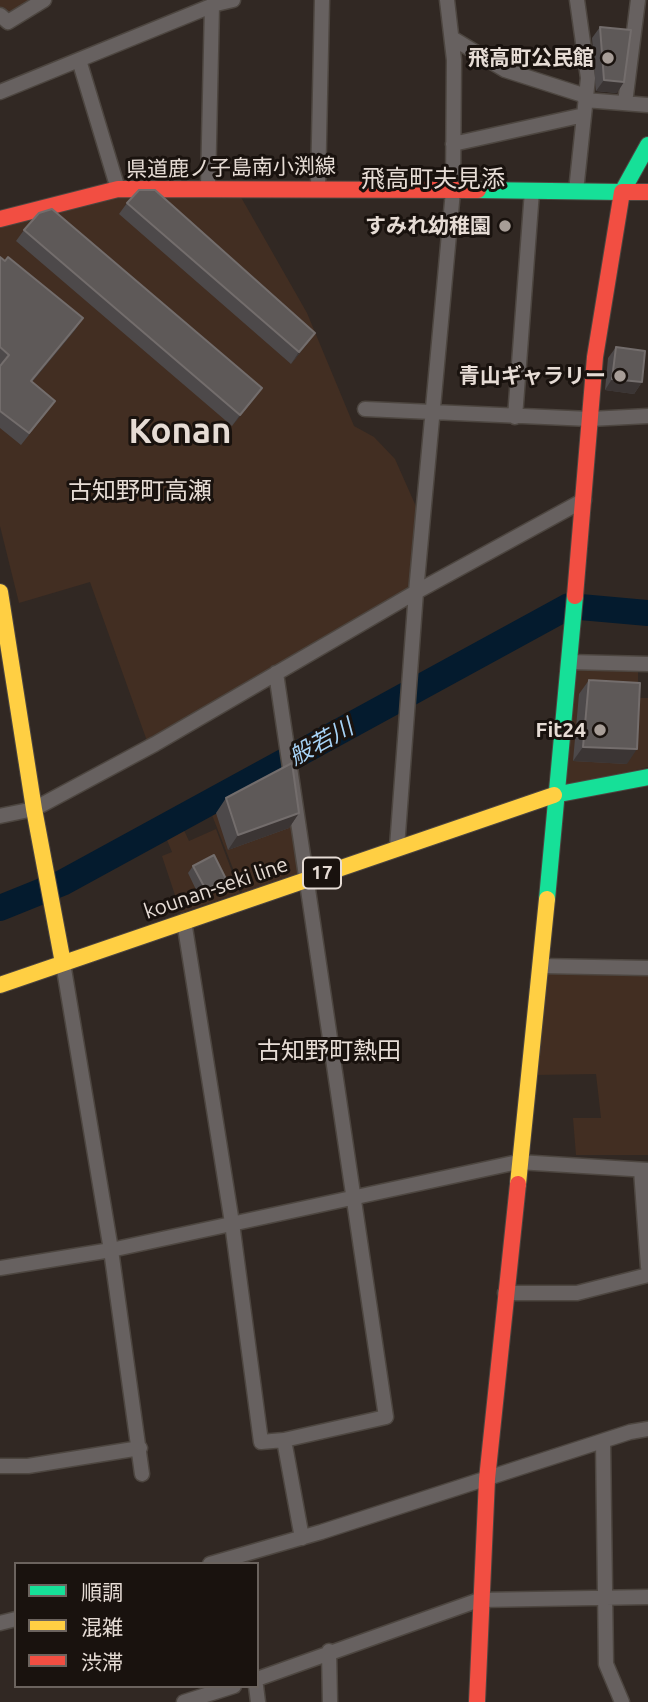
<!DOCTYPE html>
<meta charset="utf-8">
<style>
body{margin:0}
#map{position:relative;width:648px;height:1702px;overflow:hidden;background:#312823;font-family:Ubuntu,"Noto Sans JP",sans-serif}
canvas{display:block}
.legend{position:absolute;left:14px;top:1562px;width:245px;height:126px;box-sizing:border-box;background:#19120e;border:2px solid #6b635e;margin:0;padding:9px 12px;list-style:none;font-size:21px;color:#e6dcd5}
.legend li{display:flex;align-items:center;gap:14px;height:35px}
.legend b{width:35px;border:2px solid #6b635e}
</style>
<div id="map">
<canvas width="648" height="1702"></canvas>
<ul class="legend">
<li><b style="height:9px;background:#16e098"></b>順調</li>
<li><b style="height:9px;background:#ffcf43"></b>混雑</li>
<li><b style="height:9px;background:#f24e42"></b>渋滞</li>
</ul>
</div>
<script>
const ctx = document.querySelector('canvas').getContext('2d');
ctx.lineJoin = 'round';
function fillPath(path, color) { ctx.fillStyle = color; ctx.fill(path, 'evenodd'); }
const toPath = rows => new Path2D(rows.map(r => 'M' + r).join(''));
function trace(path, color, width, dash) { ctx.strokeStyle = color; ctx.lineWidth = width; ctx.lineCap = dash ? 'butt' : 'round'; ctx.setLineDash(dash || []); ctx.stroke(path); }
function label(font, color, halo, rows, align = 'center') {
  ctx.font = font + ' Ubuntu,"Noto Sans JP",sans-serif'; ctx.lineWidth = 6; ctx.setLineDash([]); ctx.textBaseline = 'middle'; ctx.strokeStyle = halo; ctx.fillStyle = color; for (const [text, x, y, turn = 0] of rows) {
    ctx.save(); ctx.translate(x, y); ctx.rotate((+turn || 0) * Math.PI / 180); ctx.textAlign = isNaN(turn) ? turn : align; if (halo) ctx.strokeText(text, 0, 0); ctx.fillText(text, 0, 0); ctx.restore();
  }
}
fillPath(toPath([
 [0,0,36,0,8,17,0,9],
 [238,192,307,313,354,426,374,437,395,459,418,511,411,587,147,741,90,582,19,603,0,526,0,226,119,194],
 [574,665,638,668,638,698,648,698,648,767,561,789],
 [286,769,302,874,243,894,210,810],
 [181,824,189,841,216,829,240,893,181,913,162,856,172,852,164,833],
 [546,971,648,974,648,1155,576,1155,573,1118,601,1118,596,1074,534,1075]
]), '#422e22');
trace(toPath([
 [0,908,62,883,569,606,648,613]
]), '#041b2e', 26);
const street = toPath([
 [0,15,8,22,44,0],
 [452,38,505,70,586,96],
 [79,60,118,189],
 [0,92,216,4,233,0],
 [585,100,648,105],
 [625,103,638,0],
 [453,144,584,115],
 [208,187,212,5],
 [318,187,322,0],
 [576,191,588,78,577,0],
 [365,409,590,419,648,416],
 [515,417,532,191],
 [569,662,648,664],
 [276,673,386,1417,284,1440],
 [0,816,34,809,155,744,416,592,584,500],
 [397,847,416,592,453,191,454,60,447,0],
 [184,921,232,1223,261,1442,284,1440,302,1538],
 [63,963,111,1250,142,1474],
 [541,966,648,968],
 [641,1170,648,1267],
 [0,1268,111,1250,518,1162,648,1170],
 [505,1293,577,1293,648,1275],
 [603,1441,606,1664,622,1702],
 [0,1466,28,1466,140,1448],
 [210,1564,321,1532,630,1432,648,1429],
 [0,1623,16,1619],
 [329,1651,330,1702],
 [257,1679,479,1600,648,1597],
 [256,1686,258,1702],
 [184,1702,234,1686]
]);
const fast = toPath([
 [478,190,622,192,648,145],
 [554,795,648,777],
 [547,899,575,596]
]);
const slow = toPath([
 [0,592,34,809,63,963],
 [0,985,554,795],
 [518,1184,547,899]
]);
const jam = toPath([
 [0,219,118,189,478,190],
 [575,596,595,357,622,192,648,192],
 [477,1702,487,1479,518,1184]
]);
trace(street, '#4d4640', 17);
trace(fast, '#4d4640', 18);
trace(slow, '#4d4640', 18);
trace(jam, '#4d4640', 18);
trace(street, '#676160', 14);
trace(fast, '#16e098', 16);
trace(slow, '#ffcf43', 16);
trace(jam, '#f24e42', 16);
fillPath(toPath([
 [600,27,617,93,596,91,592,38],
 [127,203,315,333,307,344,291,364,119,214],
 [24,230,262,388,232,426,16,241],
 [0,257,83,318,75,330,32,382,47,412,21,445,0,428],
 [616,347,642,382,634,394,605,390,608,358],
 [589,680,627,764,573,761,579,694],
 [226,798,299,813,289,828,228,850,216,813],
 [193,866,221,887,200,898,188,873]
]), '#4d494a');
fillPath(toPath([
 [604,80,624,82,617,93,596,91],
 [83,318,75,330,23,393,31,381],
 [315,333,307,344,291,364,299,352],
 [612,379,642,382,634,394,605,390],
 [262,388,254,399,232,426,240,415],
 [583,747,637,749,627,764,573,761],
 [299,813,289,828,228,850,238,835],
 [226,879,221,887,200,898,206,890]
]), '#3b3534');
const building = toPath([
 [600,27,631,30,624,82,604,80,600,27],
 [139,190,155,190,315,333,299,352,127,203,139,190],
 [52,209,262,388,240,415,24,230,39,213,52,209],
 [0,257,5,261,8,257,83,318,31,381,55,401,29,433,0,411,0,366,9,355,0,347,0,257],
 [616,347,645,351,642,382,612,379,616,347],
 [589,680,640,683,637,749,583,747,589,680],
 [292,763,299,813,238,835,226,798,292,763],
 [214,855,226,879,206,890,193,866,214,855]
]);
fillPath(building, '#5e5958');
trace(building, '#736d6c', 2);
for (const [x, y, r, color] of [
 [608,58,7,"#a79d97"],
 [505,226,7,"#a79d97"],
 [620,376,7,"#a79d97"],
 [600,730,7,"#a79d97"]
]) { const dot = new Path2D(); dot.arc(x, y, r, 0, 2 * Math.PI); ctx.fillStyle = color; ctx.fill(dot); trace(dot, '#19120e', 2.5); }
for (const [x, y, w] of [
 [322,873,38]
]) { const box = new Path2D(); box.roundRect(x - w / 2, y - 15.5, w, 31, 5); ctx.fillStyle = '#19120e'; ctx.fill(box); trace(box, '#e6dcd5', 2); }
label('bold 19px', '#e6dcd5', null, [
 ["17",322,873]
]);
label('bold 21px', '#e6dcd5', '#19120e', [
 ["飛高町公民館",594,58],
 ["すみれ幼稚園",491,226],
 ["青山ギャラリー",606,376],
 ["Fit24",586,730]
], 'right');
label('21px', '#e6dcd5', '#19120e', [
 ["県道鹿ノ子島南小渕線",231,168,-1],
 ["kounan-seki line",216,888,-19]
]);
label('italic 23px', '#a7d3f6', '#19120e', [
 ["般若川",321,742,-29]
]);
label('24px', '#e6dcd5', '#19120e', [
 ["飛高町夫見添",433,179],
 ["古知野町高瀬",140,491],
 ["古知野町熱田",329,1051]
]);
label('bold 35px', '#e6dcd5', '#19120e', [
 ["Konan",180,431]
]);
</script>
